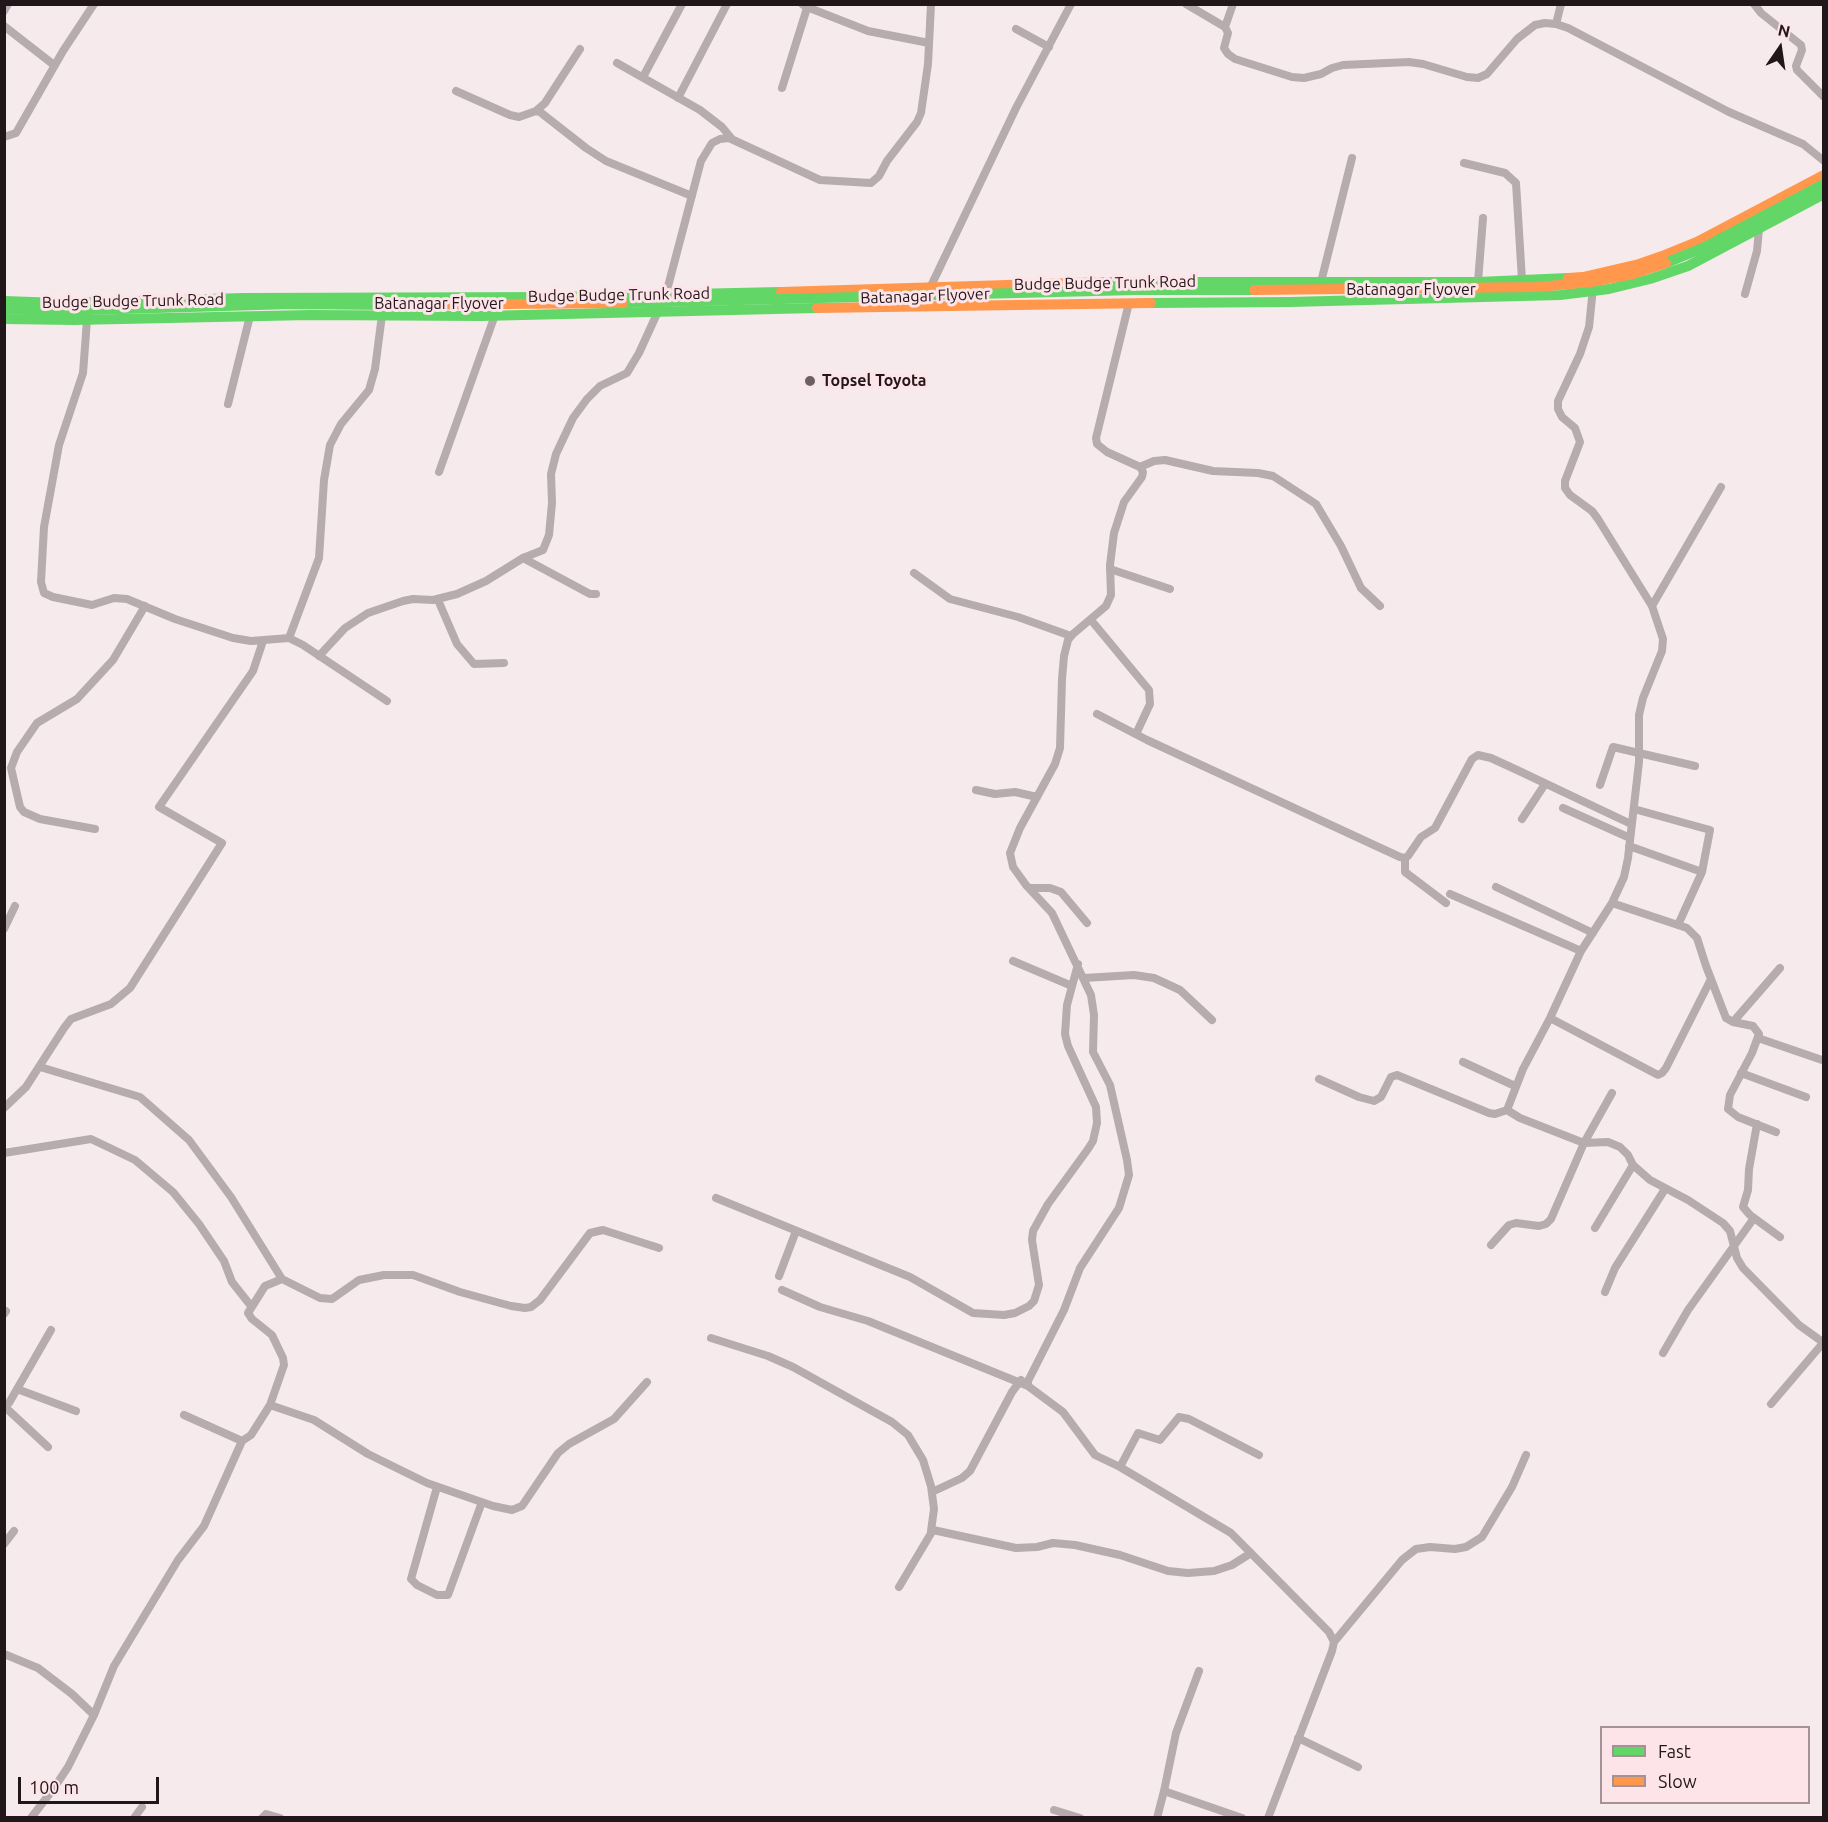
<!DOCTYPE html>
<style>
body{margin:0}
#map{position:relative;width:1828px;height:1822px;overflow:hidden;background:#f7eaec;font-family:Ubuntu,sans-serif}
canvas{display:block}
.frame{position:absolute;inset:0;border:6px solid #211619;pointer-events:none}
.legend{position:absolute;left:1600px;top:1726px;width:210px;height:78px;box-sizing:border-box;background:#fde4e9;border:2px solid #a59296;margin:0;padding:8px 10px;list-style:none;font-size:18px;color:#211619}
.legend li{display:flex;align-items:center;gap:12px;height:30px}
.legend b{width:30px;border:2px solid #a59296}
.north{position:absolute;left:1750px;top:18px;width:60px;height:60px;-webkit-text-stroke:4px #fde4e9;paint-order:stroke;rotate:13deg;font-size:16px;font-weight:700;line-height:24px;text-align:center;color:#211619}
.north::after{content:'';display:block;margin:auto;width:21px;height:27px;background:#211619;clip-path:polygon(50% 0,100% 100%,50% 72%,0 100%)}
.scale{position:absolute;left:18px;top:1777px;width:141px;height:27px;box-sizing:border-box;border:3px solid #211619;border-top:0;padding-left:8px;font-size:18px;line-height:21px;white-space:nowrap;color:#211619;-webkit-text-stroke:4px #fde4e9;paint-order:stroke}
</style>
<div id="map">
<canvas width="1828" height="1822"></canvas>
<div class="frame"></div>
<ul class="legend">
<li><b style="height:8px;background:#63d668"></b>Fast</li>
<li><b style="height:8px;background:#ff974d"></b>Slow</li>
</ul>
<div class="north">N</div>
<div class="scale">100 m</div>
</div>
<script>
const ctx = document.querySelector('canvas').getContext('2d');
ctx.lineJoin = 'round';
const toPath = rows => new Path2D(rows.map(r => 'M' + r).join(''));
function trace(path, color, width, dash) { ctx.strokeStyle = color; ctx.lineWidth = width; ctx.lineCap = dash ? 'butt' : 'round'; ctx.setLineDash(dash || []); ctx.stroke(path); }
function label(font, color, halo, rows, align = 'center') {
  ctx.font = font + ' Ubuntu,sans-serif'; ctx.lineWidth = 6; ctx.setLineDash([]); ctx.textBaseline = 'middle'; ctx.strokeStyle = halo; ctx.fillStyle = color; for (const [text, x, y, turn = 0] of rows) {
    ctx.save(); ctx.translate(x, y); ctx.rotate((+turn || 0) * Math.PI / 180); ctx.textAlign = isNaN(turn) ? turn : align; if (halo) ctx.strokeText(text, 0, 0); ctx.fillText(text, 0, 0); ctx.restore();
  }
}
trace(toPath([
 [1186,4,1225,27,1228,33,1224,48,1228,54,1235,59,1292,77,1304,78,1321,74,1332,68,1343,65,1409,62,1423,64,1467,77,1478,78,1487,74,1517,39,1535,25,1545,23,1556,24,1568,28,1729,112,1803,144,1824,161],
 [1754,4,1761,13,1801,45,1802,50,1796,66,1797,70,1824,97],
 [807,7,868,31,929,43],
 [4,11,8,4],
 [1556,24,1561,4],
 [4,26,54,65],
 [1225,27,1233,4],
 [1016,29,1049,47],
 [617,63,700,110,722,127,732,139],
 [643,77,682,4],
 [782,88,807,8,802,4],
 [456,91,510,115,519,117,536,111,540,112,586,148,606,161,692,196],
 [678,98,727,4],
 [536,111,545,103,580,49],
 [4,137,16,133,63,51,94,4],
 [1464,163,1505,173,1516,183,1522,280],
 [1321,282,1352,158],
 [1478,282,1483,218],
 [930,288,1016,108,1071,4],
 [1593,288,1589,327,1580,354,1558,401,1558,409,1562,417,1575,428,1580,442,1565,481,1565,488,1570,495,1592,511,1598,519,1652,606,1663,639,1662,651,1643,698,1639,715,1639,762,1628,858,1624,877,1612,903,1581,951,1550,1018,1523,1069,1507,1110,1520,1118,1584,1143,1608,1142,1620,1147,1628,1155,1633,1165,1650,1180,1688,1200,1723,1223,1730,1231,1737,1258,1743,1268,1799,1325,1824,1343],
 [1745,294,1757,251,1759,229],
 [1129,303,1096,438,1097,444,1107,452,1140,467,1143,472,1142,477,1124,502,1114,533,1110,565,1111,595,1106,606,1073,634,1068,640,1064,656,1062,679,1060,748,1055,764,1020,828,1010,853,1013,867,1026,885,1052,913,1091,995,1094,1015,1093,1052,1110,1085,1127,1160,1129,1175,1119,1208,1080,1268,1064,1310,1028,1381,1028,1386,1063,1412,1095,1455,1120,1467,1231,1533,1329,1632,1334,1642,1332,1651,1268,1818],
 [87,320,83,373,59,445,44,527,41,582,44,593,53,597,92,605,114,598,127,599,175,619,233,638,251,641,289,638,303,645,387,701],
 [228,404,250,316],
 [1140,467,1154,461,1165,460,1213,471,1258,473,1273,476,1316,504,1341,546,1361,588,1380,606],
 [439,472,495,315],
 [523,558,590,594,596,594],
 [1110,569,1170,589],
 [914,573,950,599,1018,617,1071,636],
 [438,600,457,644,474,664,504,663],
 [1652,606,1721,487],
 [1091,620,1149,690,1150,704,1136,734],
 [289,638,319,558,324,480,330,445,341,424,369,390,375,369,382,315],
 [319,656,345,628,368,613,403,601,413,599,433,600,457,594,486,581,523,558,543,550,549,535,552,503,551,474,556,454,573,418,587,399,600,386,627,373,639,353,666,294,701,161,712,143,720,139,729,138,820,180,871,183,879,176,887,161,917,122,921,113,928,64,931,4],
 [1097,714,1147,740,1400,857,1405,858,1408,856,1421,837,1435,828,1472,759,1478,755,1491,758,1517,770,1631,824],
 [1600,785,1613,747,1695,766],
 [976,790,995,794,1015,792,1037,797],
 [1563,808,1630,838],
 [1634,809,1710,830,1702,872,1678,925],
 [1522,819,1545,784],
 [95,829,40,819,24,812,20,807,11,768,17,752,37,723,77,699,113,660,145,606],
 [1629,846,1702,872],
 [1405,858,1405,872,1446,903],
 [1496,887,1593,933],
 [1029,888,1050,888,1061,892,1087,923],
 [1450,894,1581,951],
 [1612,903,1687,928,1697,938,1706,966,1726,1018,1733,1022,1753,1026,1759,1034,1752,1053,1730,1095,1728,1109,1738,1117,1776,1132],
 [4,929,15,906],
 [1013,961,1072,986],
 [1084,978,1134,975,1154,978,1180,990,1212,1020],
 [1550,1018,1658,1075,1662,1073,1666,1068,1711,979],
 [1733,1022,1780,968],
 [1758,1038,1822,1060],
 [1463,1062,1515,1086],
 [40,1067,140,1097,189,1140,231,1197,282,1279],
 [1741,1073,1806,1097],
 [1319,1079,1359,1097,1374,1101,1381,1097,1391,1077,1397,1075,1489,1113,1495,1114,1507,1110],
 [4,1108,26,1087,64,1028,71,1019,111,1004,130,988,222,843,159,807,253,671,263,641],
 [1757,1124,1749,1169,1748,1190,1743,1207,1750,1215,1780,1237],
 [4,1153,91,1139,135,1160,173,1192,199,1224,224,1261,232,1282,251,1306],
 [716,1198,910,1277,973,1313,1004,1315,1015,1313,1029,1306,1034,1301,1039,1285,1032,1240,1033,1231,1048,1204,1088,1149,1093,1141,1097,1123,1096,1107,1068,1046,1065,1034,1067,1005,1078,964],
 [1595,1228,1633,1165],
 [1491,1245,1509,1225,1516,1223,1539,1226,1546,1224,1551,1219,1584,1143,1612,1093],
 [779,1276,796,1231],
 [782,1290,820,1307,868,1321,1028,1386],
 [1605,1292,1615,1268,1665,1189],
 [4,1314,6,1311],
 [711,1338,768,1356,793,1367,892,1422,908,1435,923,1460,931,1486,934,1509,931,1531],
 [1663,1353,1688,1310,1754,1218],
 [647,1382,614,1419,569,1444,558,1453,522,1506,512,1510,493,1506,427,1483,368,1454,314,1420,270,1405,284,1365,283,1358,272,1335,252,1319,248,1313,265,1286,282,1279,320,1298,332,1299,359,1280,384,1275,413,1275,460,1292,511,1306,525,1308,531,1307,540,1300,590,1233,603,1230,659,1248],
 [17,1389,76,1411],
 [1771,1404,1823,1343],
 [4,1407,9,1403,51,1330],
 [5,1407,48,1447],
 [184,1415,242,1441,251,1435,270,1405],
 [1120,1467,1138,1433,1160,1440,1179,1417,1189,1419,1259,1455],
 [437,1487,411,1579,417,1585,437,1595,448,1595,482,1502],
 [932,1492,962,1478,970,1471,1012,1392,1021,1380],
 [4,1544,14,1531],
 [899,1587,933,1530,1016,1548,1037,1547,1053,1543,1075,1545,1120,1555,1168,1571,1188,1573,1214,1571,1232,1565,1251,1553],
 [1334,1642,1402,1560,1416,1549,1430,1547,1455,1549,1466,1547,1482,1537,1512,1487,1526,1455],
 [4,1654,38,1668,72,1694,94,1715],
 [1199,1671,1176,1733,1164,1791,1242,1818],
 [1298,1738,1358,1767],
 [1054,1810,1080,1818],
 [31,1818,54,1788,68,1767,94,1715,114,1666,178,1560,204,1526,242,1441],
 [134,1818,142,1807],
 [262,1818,266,1814,280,1818],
 [1157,1818,1164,1791]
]), '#b6abad', 8);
trace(toPath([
 [1104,282,1478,282,1568,278],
 [4,301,61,303,244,298,551,297,781,292],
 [1151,303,1290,302,1560,295,1609,289,1650,279,1688,266,1824,194],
 [4,319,74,320,310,315,481,316,817,308]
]), '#63d668', 10);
trace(toPath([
 [1568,278,1583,277,1639,264,1665,255,1697,242,1824,175],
 [781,292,1104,282],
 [817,308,1151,303]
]), '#ff974d', 10);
trace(toPath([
 [1666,263,1705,247,1824,184],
 [623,303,1135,290,1254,290],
 [4,309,54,311,292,304,388,305]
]), '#63d668', 10);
trace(toPath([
 [1254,290,1538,287,1591,282,1633,274,1666,263],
 [388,305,623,303]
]), '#ff974d', 10);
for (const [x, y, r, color] of [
 [810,381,6,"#6c6063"]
]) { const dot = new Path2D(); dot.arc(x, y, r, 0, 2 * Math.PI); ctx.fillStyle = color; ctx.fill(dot); trace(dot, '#fde4e9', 2); }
label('16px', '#211619', '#fde4e9', [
 ["Budge Budge Trunk Road",1105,283,-1],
 ["Batanagar Flyover",1411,290],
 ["Budge Budge Trunk Road",619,295,-1],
 ["Batanagar Flyover",925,296,-2],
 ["Budge Budge Trunk Road",133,301,-1],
 ["Batanagar Flyover",439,304]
]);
label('bold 16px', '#211619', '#fde4e9', [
 ["Topsel Toyota",822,381]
], 'left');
</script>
